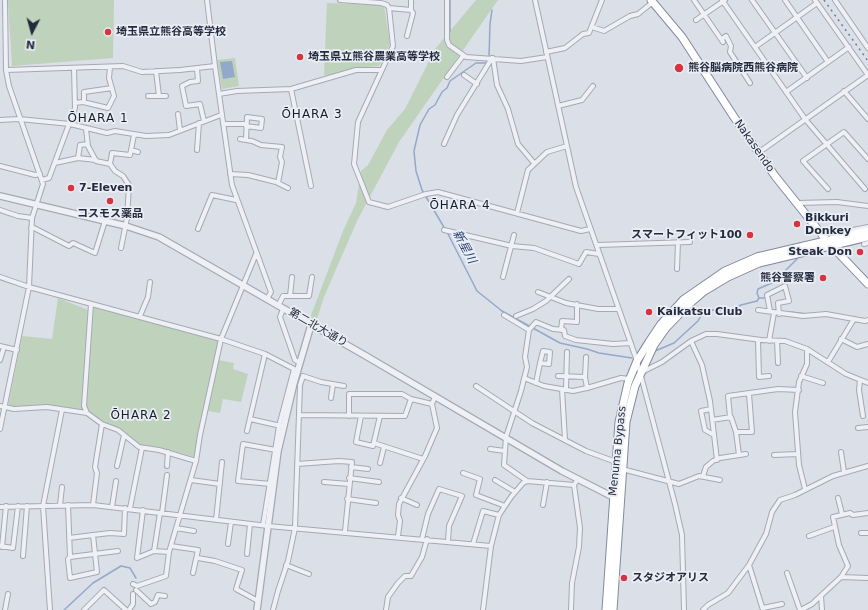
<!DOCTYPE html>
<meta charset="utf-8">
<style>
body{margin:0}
#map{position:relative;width:868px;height:610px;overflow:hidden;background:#dbdfe7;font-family:"DejaVu Sans",sans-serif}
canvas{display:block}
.north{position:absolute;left:12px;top:12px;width:40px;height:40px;-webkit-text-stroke:3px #eaeef5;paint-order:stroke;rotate:186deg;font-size:11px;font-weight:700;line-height:16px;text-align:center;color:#242b3e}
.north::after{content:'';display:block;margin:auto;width:14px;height:18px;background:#242b3e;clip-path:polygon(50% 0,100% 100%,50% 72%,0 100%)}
</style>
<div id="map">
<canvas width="868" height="610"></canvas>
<div class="north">N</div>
</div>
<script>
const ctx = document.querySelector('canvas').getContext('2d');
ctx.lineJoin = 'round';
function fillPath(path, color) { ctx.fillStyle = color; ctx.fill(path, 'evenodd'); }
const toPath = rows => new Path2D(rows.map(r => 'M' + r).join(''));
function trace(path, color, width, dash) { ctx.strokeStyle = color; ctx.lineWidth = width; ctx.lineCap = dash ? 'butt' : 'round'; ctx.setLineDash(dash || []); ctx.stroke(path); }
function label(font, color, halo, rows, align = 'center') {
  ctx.font = font + ' "DejaVu Sans","Noto Sans JP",sans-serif'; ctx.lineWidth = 3.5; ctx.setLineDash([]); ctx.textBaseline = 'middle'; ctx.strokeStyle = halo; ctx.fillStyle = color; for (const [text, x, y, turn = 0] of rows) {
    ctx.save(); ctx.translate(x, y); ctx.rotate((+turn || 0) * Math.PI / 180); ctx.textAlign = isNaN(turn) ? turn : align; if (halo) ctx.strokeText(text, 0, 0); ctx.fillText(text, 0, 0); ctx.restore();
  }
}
fillPath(toPath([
 [8,0,114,0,113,58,12,66],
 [476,0,498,0,399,142,357,221,324,297,316,322,310,318,343,231,356,203,361,171,368,165,387,130,405,109,435,49],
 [327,3,384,5,390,44,379,66,354,68,330,75,324,75],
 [235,58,239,86,222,89,217,60],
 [58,298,88,310,82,411,8,406,22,336,52,339],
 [92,306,219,341,197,441,195,457,159,447,140,446,118,428,104,422,90,412,86,406],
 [218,360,234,363,233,369,248,374,241,402,223,399,220,413,208,411]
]), '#bfd2bc');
fillPath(toPath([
 [232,61,235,77,223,79,220,62]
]), '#93a9cb');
trace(toPath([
 [450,32,450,0],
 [489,57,490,24,492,10],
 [445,229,422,190,416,171,414,151,420,125,429,109,435,105,442,92,447,88,450,81,476,63,488,63],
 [447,232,477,291,502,311,560,343,587,349,599,353,632,358],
 [759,298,766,298,768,308],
 [791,312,807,314],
 [655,351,674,343,698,321,703,312,712,310,730,311,741,305,757,301,759,298,757,293,758,289,774,282,797,259],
 [64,610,93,583,121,566,130,568,136,578]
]), '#93a9cb', 1.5);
const minor = toPath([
 [207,0,215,66,232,185,271,292,267,299],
 [340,0,381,3,387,5,389,8,393,46,358,122,354,164,369,202,388,207,426,194,438,192,581,231,590,229],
 [447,0,447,40,449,45,466,57,521,61,547,57],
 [535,0,576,187,637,361,675,504,682,535,684,610],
 [694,0,723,42],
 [722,0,805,119,865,189],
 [752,0,807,78],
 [785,0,828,62],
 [815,0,868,75],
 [835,0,868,48],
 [389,8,411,10,411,0],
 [696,20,725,0],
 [592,27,604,31,630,16,638,14,653,2],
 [407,36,413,13,411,10],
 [722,39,726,36,731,46,730,52,750,83],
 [755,47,817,3],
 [546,52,565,48,583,34,589,33,602,0],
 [493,58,497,85,508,109,518,144,534,163],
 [197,68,198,81,190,82,182,86,186,106,200,104,204,121],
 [6,70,123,66,142,72,180,70,215,66],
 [156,71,159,96],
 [464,75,477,84],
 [447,77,463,56],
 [291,89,311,186],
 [844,91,868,119],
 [786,92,849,47],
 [219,94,237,91,291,89,356,70,381,70],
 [148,96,166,96],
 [84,102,84,92,112,88],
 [75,103,83,102,108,108,114,96,109,78,110,67],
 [558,106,582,100,593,86],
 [178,114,180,130],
 [0,120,19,119,70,124,107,133,115,131,146,136,169,135,221,115],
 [223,124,246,124],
 [86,129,88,146,96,161,110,164,115,171,123,176,129,185,127,218,121,248],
 [240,139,252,141,261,145,282,147,280,157,282,162,278,183],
 [246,140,247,117,262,119,261,128,246,126],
 [444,144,457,115,492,58],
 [131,150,138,152],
 [197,150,199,123],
 [758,153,868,75],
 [78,158,80,145,88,144],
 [55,163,78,158,96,160],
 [110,164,112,153,130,155,134,135],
 [0,166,35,175,40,174],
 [230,174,248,175,276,182,288,188],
 [42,180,49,178,75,108,74,68],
 [828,189,803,161,844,132,868,159],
 [797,203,837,202,868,206],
 [0,210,18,216,32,218],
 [517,213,528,170,547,152,567,146],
 [31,228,34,228,69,246,73,243,95,253,105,221],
 [198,229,212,195,236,200],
 [444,230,512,246,534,248,579,264,586,252,599,254],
 [852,235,853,230,868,227],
 [864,244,868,243],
 [597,245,690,242],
 [677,269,678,242],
 [0,277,29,287,221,339,265,354,298,371],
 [503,277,514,235],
 [538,292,566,303,598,309,618,309],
 [290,296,292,277],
 [91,304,84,406,87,413,102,424,95,467,97,473,93,505],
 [278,306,283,296,309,296,312,277],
 [283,309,280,317,295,360,300,363],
 [758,310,803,316,826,314,865,321,868,320],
 [770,311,767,295,785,286,789,301,778,303,779,314],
 [504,315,529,330,525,357,527,367,521,391,506,437,504,465,527,481],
 [140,316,148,297,150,282],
 [516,316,533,309,546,301,569,279],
 [529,330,536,322,553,329,564,330,565,336,576,340,613,344,631,343],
 [561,330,562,321,577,322,577,304],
 [841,339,857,347,868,344],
 [758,340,759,377,769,376],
 [691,341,702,365,710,401,717,460],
 [769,341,774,313],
 [777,341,778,363],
 [0,346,17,350],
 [586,357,585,377,587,388],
 [0,360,4,347],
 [828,362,854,319],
 [642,372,662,362,691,341,706,334,717,334,761,340,785,341,807,349,846,374,868,383],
 [558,376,585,377],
 [801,376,823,383],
 [524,378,544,386,573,391,587,388,621,378,630,379],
 [860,380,859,390,863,416],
 [536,383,540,363,543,351,550,352,549,364,540,363],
 [476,386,532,423,586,451,616,462],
 [562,389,565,440],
 [566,389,567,352],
 [331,398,333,384],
 [0,406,14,409,47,407,87,413],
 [711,409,701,411,705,430,714,435],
 [299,415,405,416,411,399],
 [349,416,349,394,402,394,411,399,432,404],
 [361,416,356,442,373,446,380,416],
 [730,417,728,396,778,389,799,390],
 [250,419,281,426],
 [712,420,731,417,736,432,739,455],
 [102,424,118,430,139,447,159,450,196,461],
 [858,428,868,427],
 [0,429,29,287,32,218,43,184,9,86,6,70,5,0],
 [247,431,265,354],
 [736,432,752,432,749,394],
 [374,443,423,459],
 [490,449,505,451],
 [841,452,844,472],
 [774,455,798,454],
 [380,463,384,447],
 [297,464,339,461,352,462,345,531],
 [117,466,124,435],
 [167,466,168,452],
 [351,467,368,469],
 [622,469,679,484,699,476,720,480],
 [463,473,480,479,476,495,505,506],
 [703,476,706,467,713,461,720,458,746,454],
 [349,478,379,482],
 [191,480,220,484],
 [495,480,515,492],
 [324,482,349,484],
 [271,484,238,481,243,444,276,450],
 [805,489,799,465,795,412,799,382,807,364,807,349],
 [401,498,417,505],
 [838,498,842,514],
 [347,499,376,503],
 [60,505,62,487],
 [68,505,70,557,68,559,70,578,97,572,93,535,110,533,124,534,125,508],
 [543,505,547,482],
 [0,507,93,505,268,526,491,546],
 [112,507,116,481],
 [130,508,142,448],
 [143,510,137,558,154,551,169,552],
 [162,513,167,475],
 [216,520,222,462],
 [263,525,279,426,294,369],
 [176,528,194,531],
 [861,533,868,533],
 [398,536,400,521,398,515,399,504,425,456,437,428,432,404,435,397],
 [809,536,834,527],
 [69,538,93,535],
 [422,539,428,514,439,489,462,496,449,526,448,541],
 [228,544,231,522],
 [473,544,483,511,499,515],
 [0,546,13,548,18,506],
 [171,546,198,550,193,573],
 [2,547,6,506],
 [154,551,160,513],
 [247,554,250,524],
 [23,556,27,506],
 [70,557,118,551],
 [198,558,215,561,242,570,236,589,258,601],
 [286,565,309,574],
 [749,565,763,610],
 [787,573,800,610],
 [841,577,848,566,839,545,833,517,850,513,853,515,868,513],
 [133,584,137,586,166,576,169,552,196,461,200,435,221,339,256,254],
 [136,590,151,604,155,602,158,595,165,596],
 [821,596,822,610],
 [763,608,782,604],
 [5,610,8,594],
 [50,610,43,506,62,410],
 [84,610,104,590,126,610],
 [129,610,133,604,133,594],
 [273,610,278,591,288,561,295,528,300,385,303,376,321,382,344,386],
 [386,610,388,597,398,583,405,576,411,576,422,557,427,539],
 [483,610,491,546,499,515,511,497,523,483,527,481,574,485],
 [571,610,572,583,579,547,580,528,574,485,578,479],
 [703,610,708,605,728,593,749,565,766,534,772,512,780,500,795,495,833,476,868,466],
 [801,610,812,604,841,577,868,578]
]);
const tertiary = toPath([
 [0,196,126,226,159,237,366,356,562,471,617,499],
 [257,610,278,451,294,383,311,325]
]);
const trunk = toPath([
 [651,0,682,37,734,117,775,176,827,241,868,284],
 [606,610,619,422,628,383,637,361,649,342,661,324,683,300,725,271,757,257,868,231],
 [613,610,626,422,635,386,654,345,666,328,689,304,703,292,728,277,759,263,868,237]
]);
trace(minor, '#a4a9b4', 6);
trace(tertiary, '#a4a9b4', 8);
trace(trunk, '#828a9f', 9);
trace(minor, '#eef0f5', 4);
trace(tertiary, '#eef0f5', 5.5);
trace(trunk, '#fff', 7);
trace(toPath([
 [824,0,868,61]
]), '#747c92', 1.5, [2, 4]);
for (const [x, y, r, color] of [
 [108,32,4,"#d8343f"],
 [300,57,4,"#d8343f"],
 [679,68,5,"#d8343f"],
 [71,188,4,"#d8343f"],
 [110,201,4,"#d8343f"],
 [797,224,4,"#d8343f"],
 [750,235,4,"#d8343f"],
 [860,252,4,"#d8343f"],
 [823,278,4,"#d8343f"],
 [649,312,4,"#d8343f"],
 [624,578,4,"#d8343f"]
]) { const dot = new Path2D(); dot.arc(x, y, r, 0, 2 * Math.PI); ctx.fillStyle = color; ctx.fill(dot); trace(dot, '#eaeef5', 1.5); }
label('bold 11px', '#242b3e', '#eaeef5', [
 ["埼玉県立熊谷高等学校",116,32],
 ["埼玉県立熊谷農業高等学校",308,57],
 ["熊谷脳病院西熊谷病院",688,68],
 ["7-Eleven",79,188],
 ["コスモス薬品",110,214,"center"],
 ["Bikkuri",805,218],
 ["Donkey",805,231],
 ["スマートフィット100",742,235,"right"],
 ["Steak Don",852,252,"right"],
 ["熊谷警察署",815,278,"right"],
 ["Kaikatsu Club",657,312],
 ["スタジオアリス",632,578]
], 'left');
label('11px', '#242b3e', '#eaeef5', [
 ["Nakasendo",754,146,55],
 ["第二北大通り",318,328,30],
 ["Menuma Bypass",618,451,-84]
]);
ctx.letterSpacing = '1px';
label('12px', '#171d2e', '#eaeef5', [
 ["ŌHARA 3",312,115],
 ["ŌHARA 1",98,119],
 ["ŌHARA 4",460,206],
 ["ŌHARA 2",141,416]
]);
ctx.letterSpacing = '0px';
label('italic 12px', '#2c4675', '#eaeef5', [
 ["新星川",464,247,62]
]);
</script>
